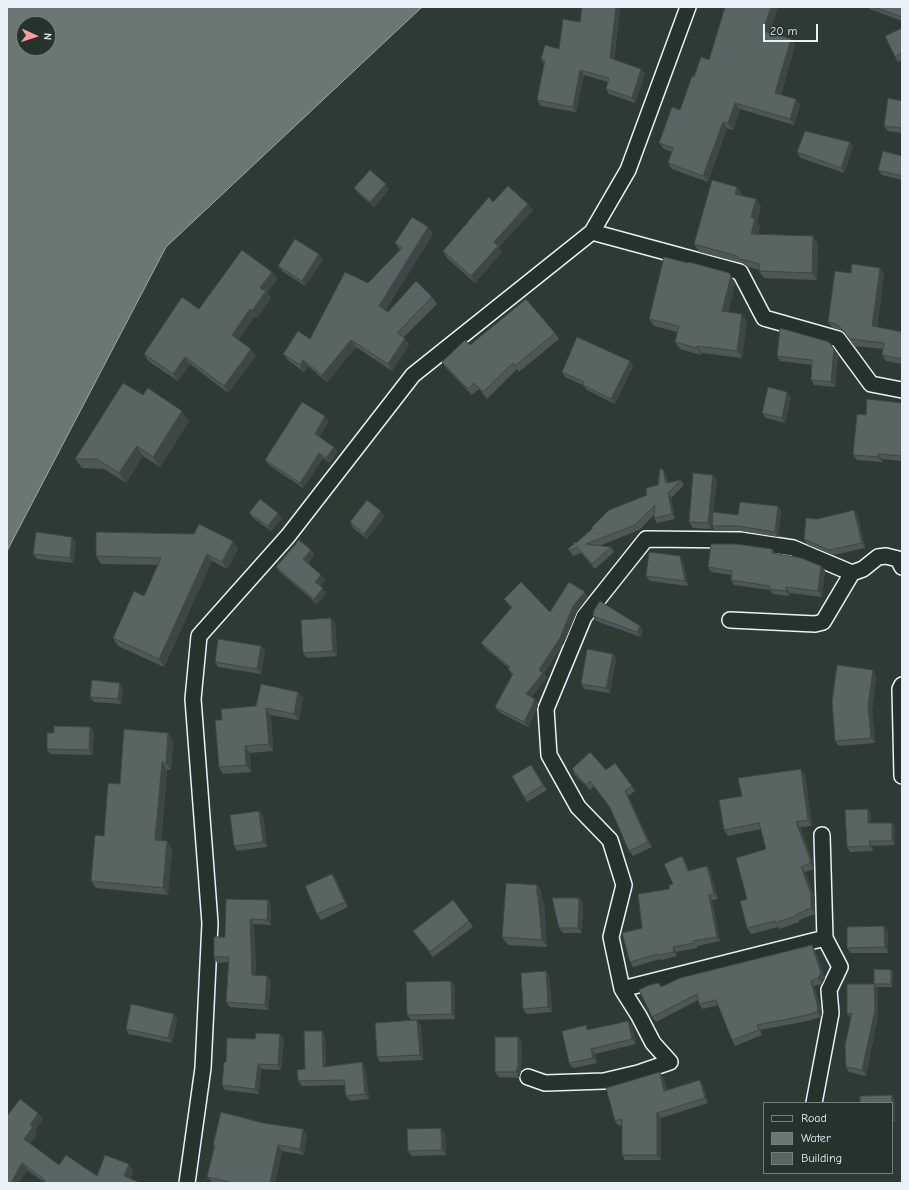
<!DOCTYPE html>
<style>
body{margin:0}
#map{position:relative;width:909px;height:1190px;overflow:hidden;background:#2e3b35;font-family:"Comic Neue",sans-serif}
canvas{display:block}
.frame{position:absolute;inset:0;border:8px solid #e8f1f8;pointer-events:none}
.legend{position:absolute;left:763px;top:1102px;width:130px;height:72px;box-sizing:border-box;background:#26332d;border:1px solid #747f7e;margin:0;padding:5px 7px;list-style:none;font-size:12px;color:#e8f1f8}
.legend li{display:flex;align-items:center;gap:8px;height:20px}
.legend b{width:20px;border:1px solid #747f7e}
.north{position:absolute;left:16px;top:16px;width:40px;height:40px;box-sizing:border-box;background:#26332d;border:1px solid #747f7e;border-radius:50%;rotate:93deg;font-size:11px;font-weight:700;line-height:16px;text-align:center;color:#e8f1f8}
.north::after{content:'';display:block;margin:auto;width:14px;height:18px;background:#ff9aa2;clip-path:polygon(50% 0,100% 100%,50% 72%,0 100%)}
.scale{position:absolute;left:763px;top:24px;width:55px;height:18px;box-sizing:border-box;border:2px solid #e8f1f8;border-top:0;padding-left:5px;font-size:12px;line-height:14px;white-space:nowrap;color:#e8f1f8;-webkit-text-stroke:3px #26332d;paint-order:stroke}
</style>
<div id="map">
<canvas width="909" height="1190"></canvas>
<div class="frame"></div>
<ul class="legend">
<li><b style="height:5px;background:#26332d"></b>Road</li>
<li><b style="height:11px;background:#6b7775"></b>Water</li>
<li><b style="height:11px;background:#596563"></b>Building</li>
</ul>
<div class="north">N</div>
<div class="scale">20 m</div>
</div>
<script>
const ctx = document.querySelector('canvas').getContext('2d');
ctx.lineJoin = 'round';
function fillPath(path, color) { ctx.fillStyle = color; ctx.fill(path, 'evenodd'); }
const toPath = rows => new Path2D(rows.map(r => 'M' + r).join(''));
function trace(path, color, width, dash) { ctx.strokeStyle = color; ctx.lineWidth = width; ctx.lineCap = dash ? 'butt' : 'round'; ctx.setLineDash(dash || []); ctx.stroke(path); }
const water = toPath([
 [7,7,422,7,166,247,7,551,7,7],
 [24,24,48,24,48,48,24,48,24,24]
]);
fillPath(water, '#6b7775');
trace(water, '#9da8a9', 1);
const street = toPath([
 [592,232,740,272,764,318,838,339,871,384,902,390],
 [730,620,815,624,823,622,852,573,863,569,878,557,886,556,898,559,902,567],
 [902,685,900,689,902,776],
 [825,938,622,989,611,937,624,885,610,840,578,807,549,755,546,709,584,617,646,539,740,540,793,548,852,573],
 [528,1077,545,1083,604,1081,638,1073,670,1062,653,1043,639,1016,622,989],
 [814,1103,831,1013,829,990,840,967,825,938,822,835],
 [187,1183,203,1068,210,923,193,699,199,636,288,536,413,375,592,232,628,170,688,7]
]);
trace(street, '#e8f1f8', 18);
trace(street, '#26332d', 15);
fillPath(toPath([
 [725,7,778,7,769,33,795,45,781,94,800,105,794,125,740,109,733,130,727,128,708,182,672,169,668,163,672,152,664,149,659,143,680,110,694,77,709,60],
 [868,7,902,7,902,21,870,9],
 [620,10,614,60,641,69,645,74,635,103,609,94,606,89,608,82,584,75,576,112,541,106,537,100,544,64,541,59,559,49,580,22],
 [902,28,902,60,898,62,895,57],
 [902,101,902,133,888,131,884,126],
 [850,142,853,147,844,173,801,158,797,152],
 [902,156,902,180,882,175,878,170],
 [737,187,742,194,742,196,756,199,761,207,757,221,760,226,758,234,818,243,817,280,764,278,759,271,759,270,746,266,742,263,699,252,694,244],
 [354,188,389,189,374,207,358,193],
 [493,202,533,210,499,247,502,252,475,283,447,258,443,251],
 [433,234,385,311,388,312,432,297,437,304,403,338,409,345,392,371,356,347,327,382,308,366,304,372,288,360,283,354,310,339,368,283,400,250,395,243],
 [323,259,305,286,282,271,278,266],
 [880,268,884,274,877,327,902,332,902,364,886,361,882,355,883,349,854,346,845,333,840,330,833,328,828,322,851,273],
 [272,272,277,279,267,293,271,298,257,318,255,316,238,340,256,356,228,393,190,364,178,381,148,361,144,354,199,309],
 [729,273,735,283,728,312,747,321,742,358,702,353,701,355,680,349,675,342,677,332,654,326,649,319],
 [555,333,559,339,519,372,517,369,487,399,479,389,472,395,446,368,442,362,470,345],
 [838,354,835,387,814,385,811,380,812,365,780,361,777,356],
 [630,361,633,366,615,404,587,390,583,385,565,377,562,372],
 [143,395,189,421,160,467,143,456,126,483,104,469,82,468,75,459],
 [791,397,785,423,766,418,762,413],
 [902,403,902,461,882,459,882,462,857,460,853,455,866,415],
 [329,421,319,437,334,447,337,452,330,463,323,458,303,488,269,465,265,460],
 [666,474,668,483,681,480,684,485,671,498,675,519,657,523,654,518,654,515,639,530,599,546,611,547,614,552,595,569,581,553,573,556,568,549,576,543,647,495,658,485],
 [717,480,711,529,693,528,689,522],
 [781,511,778,537,741,531,715,531,712,526,738,515],
 [249,513,282,518,271,531,253,518],
 [385,516,367,539,353,528,350,522],
 [858,516,865,548,833,555,808,545,804,539,817,519],
 [72,537,76,542,73,563,37,559,33,554],
 [233,541,238,549,227,569,212,561,164,667,118,646,113,638,144,596,158,565,101,564,96,556],
 [772,549,775,553,821,566,825,571,822,597,790,593,789,596,773,594,770,590,734,585,731,580,731,575,711,572,708,567],
 [311,550,314,555,308,563,325,580,320,586,326,594,317,604,280,572,276,567],
 [683,561,688,586,650,581,646,576],
 [588,597,577,612,564,643,544,673,547,678,531,697,535,699,538,704,537,709,528,727,499,712,495,707,512,675,508,669,509,668,485,648,481,643,511,608,504,599,550,612],
 [593,616,640,626,643,631,641,637,596,621],
 [331,618,335,623,337,656,307,658,303,653],
 [261,646,265,651,261,674,218,667,215,662],
 [613,654,616,659,610,693,584,689,581,684],
 [876,675,872,711,875,743,839,746,835,741],
 [123,688,121,704,94,702,90,697],
 [298,692,303,698,299,720,271,715,273,751,250,753,251,772,223,774,219,767,222,720,256,706],
 [90,727,94,732,92,755,50,754,47,749,54,733],
 [173,740,171,770,167,770,161,841,167,841,172,849,168,895,96,888,91,881,104,836,120,784],
 [615,763,635,791,628,796,652,847,633,856,629,851,610,808,594,786,590,790,575,775,572,769,606,770],
 [531,765,547,790,527,802,524,797],
 [805,774,812,826,800,827,814,865,814,869,805,872,815,899,815,914,799,920,799,922,779,929,778,927,751,934,747,928,747,899,766,849,761,829,728,836,724,830,742,796],
 [868,809,871,813,871,823,892,823,895,827,895,845,872,846,873,851,850,852,847,847],
 [259,811,263,816,267,847,237,851,234,846],
 [682,856,685,861,689,870,710,870,718,899,712,900,720,941,697,946,697,948,676,952,677,956,661,960,660,959,633,967,630,962,673,884],
 [332,874,336,879,348,907,321,920,317,914],
 [537,885,542,893,542,900,544,903,547,947,508,945,502,937],
 [579,898,583,903,582,933,563,933,559,928],
 [268,900,271,905,271,925,254,924,256,975,267,976,271,981,268,1010,230,1007,226,1002,229,962,217,963,214,957,225,937],
 [469,921,473,927,433,957,413,931],
 [884,926,888,932,888,953,851,953,847,948],
 [815,950,825,978,822,984,814,986,822,1013,821,1017,807,1021,760,1030,762,1035,735,1046,732,1040,718,1005,703,1009,699,1004,698,1000,656,1022,652,1017,661,987],
 [891,970,893,972,892,987,876,987,878,989,878,1015,866,1076,849,1072,846,1067,851,1018,847,1014,874,984],
 [546,971,549,976,552,1012,527,1014,523,1009],
 [455,986,455,1019,411,1020,407,1015],
 [174,1014,177,1019,172,1043,129,1034,126,1029],
 [628,1021,632,1026,636,1044,595,1054,597,1063,573,1068,569,1063,589,1030],
 [421,1025,423,1060,380,1062,377,1057],
 [322,1031,325,1036,326,1067,362,1062,365,1068,369,1099,350,1101,346,1096,345,1085,302,1086,298,1081,305,1069],
 [518,1037,522,1043,521,1071,519,1078,499,1077,495,1072],
 [255,1039,284,1039,281,1070,261,1069,259,1094,225,1090,222,1085,226,1062],
 [663,1077,667,1090,703,1086,708,1103,661,1118,661,1160,625,1160,622,1155,622,1125,619,1126,615,1121],
 [892,1095,895,1100,895,1121,892,1121],
 [20,1099,43,1119,35,1130,37,1134,30,1144,59,1165,97,1176,129,1164,133,1171,130,1179,44,1182,27,1170,19,1183,7,1183],
 [263,1123,303,1129,307,1135,304,1155,282,1151,275,1183,214,1183,212,1182,207,1177,214,1147,213,1145],
 [445,1133,446,1155,412,1156,408,1151]
]), '#4d5755');
fillPath(toPath([
 [616,7,617,7,620,10,613,63,610,58],
 [771,7,778,7,767,37,763,31],
 [791,39,795,45,779,99,775,93],
 [641,69,645,74,635,103,632,98],
 [580,70,584,75,576,112,573,107],
 [796,99,800,105,794,125,790,119],
 [735,103,740,109,733,130,728,123],
 [723,122,727,128,708,182,703,176],
 [850,142,853,147,844,173,841,168],
 [386,184,389,189,374,207,370,202],
 [737,187,742,194,740,201,735,194],
 [756,199,761,207,757,221,760,226,756,242,751,234,751,217],
 [528,204,533,210,499,247,502,252,475,283,471,276,494,242],
 [428,227,433,234,384,313,379,306],
 [813,236,818,243,817,280,812,273],
 [319,254,323,259,305,286,302,281],
 [880,268,884,274,876,333,872,326],
 [272,272,277,279,267,293,271,298,257,318,252,311,260,288],
 [729,273,735,283,727,319,722,311],
 [250,309,255,316,237,342,232,335],
 [742,314,747,321,742,358,737,351],
 [405,338,409,345,392,371,388,364],
 [351,340,356,347,327,382,322,375],
 [697,346,702,353,701,355,697,348],
 [251,349,256,356,228,393,224,386],
 [834,349,838,354,835,387,831,382],
 [185,357,190,364,178,381,173,374],
 [303,360,308,366,304,372,300,365],
 [630,361,633,366,615,404,611,399],
 [787,392,791,397,785,423,782,418],
 [182,411,189,421,160,467,153,457],
 [325,416,329,421,318,439,315,434],
 [137,446,143,456,126,483,119,473],
 [334,447,337,452,330,463,326,458],
 [319,453,323,458,303,488,300,483],
 [878,454,882,459,882,462,878,457],
 [663,469,666,474,669,489,666,483],
 [713,475,717,480,711,529,708,523],
 [668,493,671,498,675,519,672,514],
 [778,506,781,511,778,537,775,532],
 [854,510,858,516,865,548,862,543],
 [381,511,385,516,367,539,364,534],
 [278,513,282,518,271,531,268,526],
 [72,537,76,542,73,563,70,558],
 [233,541,238,549,227,569,222,562],
 [311,550,314,555,307,564,303,559],
 [207,554,212,561,164,667,159,659],
 [680,556,683,561,688,586,685,581],
 [821,566,825,571,822,597,818,591],
 [321,575,325,580,319,587,315,582],
 [786,587,790,593,789,596,786,591],
 [323,588,326,594,317,604,314,599],
 [585,592,588,597,577,612,564,643,544,673,547,678,530,699,526,694,573,606],
 [331,618,335,623,337,656,333,651],
 [640,626,643,631,641,637,637,632],
 [261,646,265,651,261,674,257,669],
 [613,654,616,659,610,693,606,688],
 [873,670,876,675,872,711,875,743,871,738,868,706],
 [120,683,123,688,121,704,118,699],
 [298,692,303,698,299,720,294,714],
 [535,699,538,704,537,709,528,727,524,722],
 [266,708,271,715,273,751,269,744],
 [90,727,94,732,92,755,89,750],
 [168,733,173,740,171,770,166,763],
 [245,746,250,753,251,772,246,765],
 [162,762,167,770,160,848,155,840],
 [531,765,535,770,547,790,543,785],
 [801,769,805,774,812,826,808,820],
 [625,791,628,796,652,847,648,842],
 [868,809,871,813,871,828,868,823],
 [259,811,263,816,267,847,263,842],
 [796,822,800,827,814,865,814,869,810,863],
 [892,823,895,827,895,845,892,841],
 [167,841,172,849,168,895,163,888],
 [869,841,872,846,873,851,870,846],
 [682,856,685,861,691,875,688,871],
 [707,866,710,870,718,899,714,894],
 [801,867,805,872,815,899,815,914,811,908],
 [332,874,336,879,348,907,345,902],
 [537,885,542,893,542,900,544,903,547,947,542,940,537,895],
 [709,895,712,900,720,941,717,937],
 [579,898,583,903,582,933,578,928],
 [268,900,271,905,271,925,267,920],
 [250,919,254,924,256,980,252,975],
 [884,926,888,932,888,953,885,947],
 [812,945,815,950,825,978,822,984,818,978],
 [673,947,676,952,677,956,674,952],
 [891,970,893,972,892,987,891,984],
 [546,971,549,976,552,1012,548,1007],
 [267,976,271,981,268,1010,265,1005],
 [451,981,455,986,455,1019,452,1014],
 [811,981,814,986,822,1013,821,1017,817,1012],
 [874,984,878,989,878,1015,866,1076,862,1070],
 [174,1014,177,1019,172,1043,168,1038],
 [417,1020,421,1025,423,1060,420,1055],
 [628,1021,632,1026,636,1044,632,1039],
 [757,1025,760,1030,762,1035,759,1030],
 [322,1031,325,1036,326,1072,323,1067],
 [280,1034,284,1039,281,1070,278,1065],
 [518,1037,522,1043,521,1071,519,1078,516,1072],
 [591,1049,595,1054,597,1063,593,1058],
 [362,1062,365,1068,369,1099,365,1094],
 [258,1064,261,1069,259,1094,255,1089],
 [660,1072,663,1077,668,1096,664,1091],
 [700,1080,703,1086,708,1103,705,1098],
 [892,1095,895,1100,895,1121,892,1116],
 [38,1113,43,1119,35,1130,37,1134,28,1146,24,1139,30,1125],
 [657,1113,661,1118,661,1160,657,1155],
 [441,1128,445,1133,446,1155,442,1150],
 [303,1129,307,1135,304,1155,300,1149],
 [278,1145,282,1151,275,1183,270,1183],
 [22,1163,27,1170,19,1183,11,1183],
 [129,1164,133,1171,129,1183,124,1176]
]), '#3e4745');
const building = toPath([
 [582,7,616,7,610,58,641,69,632,98,606,89,609,78,580,70,573,107,537,100,545,60,541,59,545,45,559,49,563,19,580,22,582,7],
 [725,7,771,7,763,31,791,39,775,93,796,99,790,119,735,103,728,123,723,122,703,176,668,163,673,148,659,143,672,107,680,110,692,76,694,77,701,57,709,60,725,7],
 [874,7,902,7,902,17,874,7],
 [902,28,902,53,895,57,885,36,902,28],
 [888,98,902,101,902,128,884,126,888,98],
 [805,131,850,142,841,168,797,152,805,131],
 [883,151,902,156,902,176,878,170,883,151],
 [370,170,386,184,370,202,354,188,370,170],
 [712,180,737,187,735,194,756,199,751,217,755,219,751,234,813,236,812,273,759,271,759,264,741,259,737,256,694,244,712,180],
 [508,186,528,204,494,242,498,246,471,276,443,251,489,197,493,202,508,186],
 [412,217,428,227,379,306,388,312,416,281,432,297,397,333,405,338,388,364,351,340,322,375,303,360,300,365,283,354,298,331,310,339,345,272,368,283,402,248,395,243,412,217],
 [295,239,319,254,302,281,278,266,295,239],
 [242,250,272,272,260,288,266,291,252,311,250,309,232,335,251,349,224,386,185,357,173,374,144,354,182,297,199,309,242,250],
 [664,257,688,263,689,262,729,273,731,276,722,311,742,314,737,351,697,346,697,348,675,342,679,326,649,319,664,257],
 [852,264,880,268,872,326,902,332,902,359,882,355,884,343,850,339,840,327,836,324,828,322,835,271,851,273,852,264],
 [526,299,555,333,515,366,513,363,483,392,474,383,468,389,442,362,465,340,470,345,526,299],
 [780,328,829,342,834,349,831,382,811,380,812,360,777,356,780,328],
 [577,337,630,361,611,399,583,385,584,382,562,372,577,337],
 [123,383,143,395,148,388,182,411,153,457,137,446,119,473,97,459,75,459,123,383],
 [768,387,787,392,782,418,762,413,768,387],
 [867,399,902,403,902,456,878,454,878,457,853,455,857,414,866,415,867,399],
 [302,402,325,416,315,434,334,447,326,458,319,453,300,483,265,460,302,402],
 [660,469,663,469,666,483,681,480,668,493,672,514,654,518,655,505,635,525,586,544,611,547,592,564,577,547,569,551,568,549,574,544,573,542,576,543,593,528,592,527,609,510,647,495,646,488,658,485,660,469],
 [693,473,713,475,708,523,689,522,693,473],
 [260,499,278,513,268,526,249,513,260,499],
 [367,500,381,511,364,534,350,522,367,500],
 [740,502,778,506,775,532,738,526,712,526,713,512,738,515,740,502],
 [854,510,862,543,829,550,804,539,806,518,817,519,854,510],
 [199,524,233,541,222,562,207,554,159,659,113,638,134,591,144,596,161,558,96,556,96,532,194,534,199,524],
 [36,532,72,537,70,558,33,554,36,532],
 [299,540,311,550,303,559,321,575,315,582,323,588,314,599,276,567,299,540],
 [711,544,736,544,772,549,772,553,801,558,821,566,818,591,786,587,786,591,769,589,770,586,731,580,732,571,708,567,711,544],
 [649,552,680,556,685,581,646,576,649,552],
 [521,582,550,612,569,582,585,592,573,606,560,638,539,670,543,673,526,694,535,699,533,704,524,722,495,707,513,674,508,669,510,667,481,643,512,607,504,599,521,582],
 [600,601,640,626,637,632,593,616,594,610,600,601],
 [331,618,333,651,303,653,301,620,331,618],
 [218,639,261,646,257,669,215,662,218,639],
 [587,649,613,654,606,688,581,684,587,649],
 [837,665,873,670,868,706,871,738,835,741,832,702,837,665],
 [92,680,120,683,118,699,90,697,92,680],
 [261,684,298,692,294,714,266,708,269,744,245,746,246,765,219,767,215,720,222,720,221,709,256,706,261,684],
 [54,726,90,727,89,750,47,749,47,733,54,733,54,726],
 [124,729,168,733,166,763,162,762,155,840,167,841,163,888,91,881,95,835,104,836,108,783,120,784,124,729],
 [590,752,606,770,615,763,632,786,625,791,648,842,629,851,610,807,590,781,586,785,572,769,590,752],
 [531,765,543,785,524,797,512,776,531,765],
 [801,769,808,820,796,822,810,859,810,863,801,867,811,894,811,908,795,915,796,916,775,923,775,921,747,928,740,901,747,899,736,858,766,849,759,823,724,830,719,800,742,796,738,778,801,769],
 [868,809,868,823,892,823,892,841,869,841,870,846,847,847,845,810,868,809],
 [259,811,263,842,234,846,230,815,259,811],
 [682,856,688,871,707,866,714,894,709,895,717,937,693,941,694,943,673,947,674,952,658,955,658,954,630,962,622,933,642,928,638,894,669,889,669,885,673,884,664,864,682,856],
 [332,874,345,902,317,914,305,886,332,874],
 [506,883,537,885,537,895,538,895,542,940,502,937,506,883],
 [552,898,579,898,578,928,559,928,552,898],
 [226,899,268,900,267,920,250,919,252,975,267,976,265,1005,226,1002,229,957,214,957,214,937,225,937,226,899],
 [453,900,469,921,430,952,413,931,453,900],
 [884,926,885,947,847,948,847,927,884,926],
 [812,945,821,973,818,978,811,981,818,1008,817,1012,803,1016,757,1025,759,1030,732,1040,716,1000,699,1004,697,994,652,1017,639,990,649,985,659,983,661,987,680,978,812,945],
 [874,969,891,970,891,984,874,984,874,969],
 [546,971,548,1007,523,1009,521,973,546,971],
 [451,981,452,1014,407,1015,406,982,451,981],
 [847,984,874,984,875,1010,862,1070,846,1067,845,1045,852,1013,847,1014,847,984],
 [131,1004,174,1014,168,1038,126,1029,131,1004],
 [417,1020,420,1055,377,1057,375,1023,417,1020],
 [628,1021,632,1039,591,1049,593,1058,569,1063,562,1031,586,1025,587,1030,628,1021],
 [304,1031,322,1031,323,1067,362,1062,365,1094,346,1096,344,1080,298,1081,297,1070,305,1069,304,1031],
 [256,1033,280,1034,278,1065,258,1064,255,1089,222,1085,224,1062,226,1062,227,1038,255,1039,256,1033],
 [495,1037,518,1037,518,1066,516,1072,495,1072,495,1037],
 [660,1072,664,1091,700,1080,705,1098,657,1113,657,1155,622,1155,622,1119,615,1121,606,1088,660,1072],
 [892,1095,892,1103,860,1103,860,1096,892,1095],
 [20,1099,38,1113,30,1125,33,1127,24,1139,59,1165,66,1155,97,1176,105,1155,129,1164,124,1176,141,1183,44,1183,45,1180,22,1163,11,1183,7,1183,7,1116,20,1099],
 [221,1112,263,1123,303,1129,300,1149,278,1145,270,1183,234,1183,207,1177,215,1145,213,1145,221,1112],
 [441,1128,442,1150,408,1151,407,1129,441,1128]
]);
fillPath(building, '#596563');
trace(building, '#3e4745', 1);
</script>
